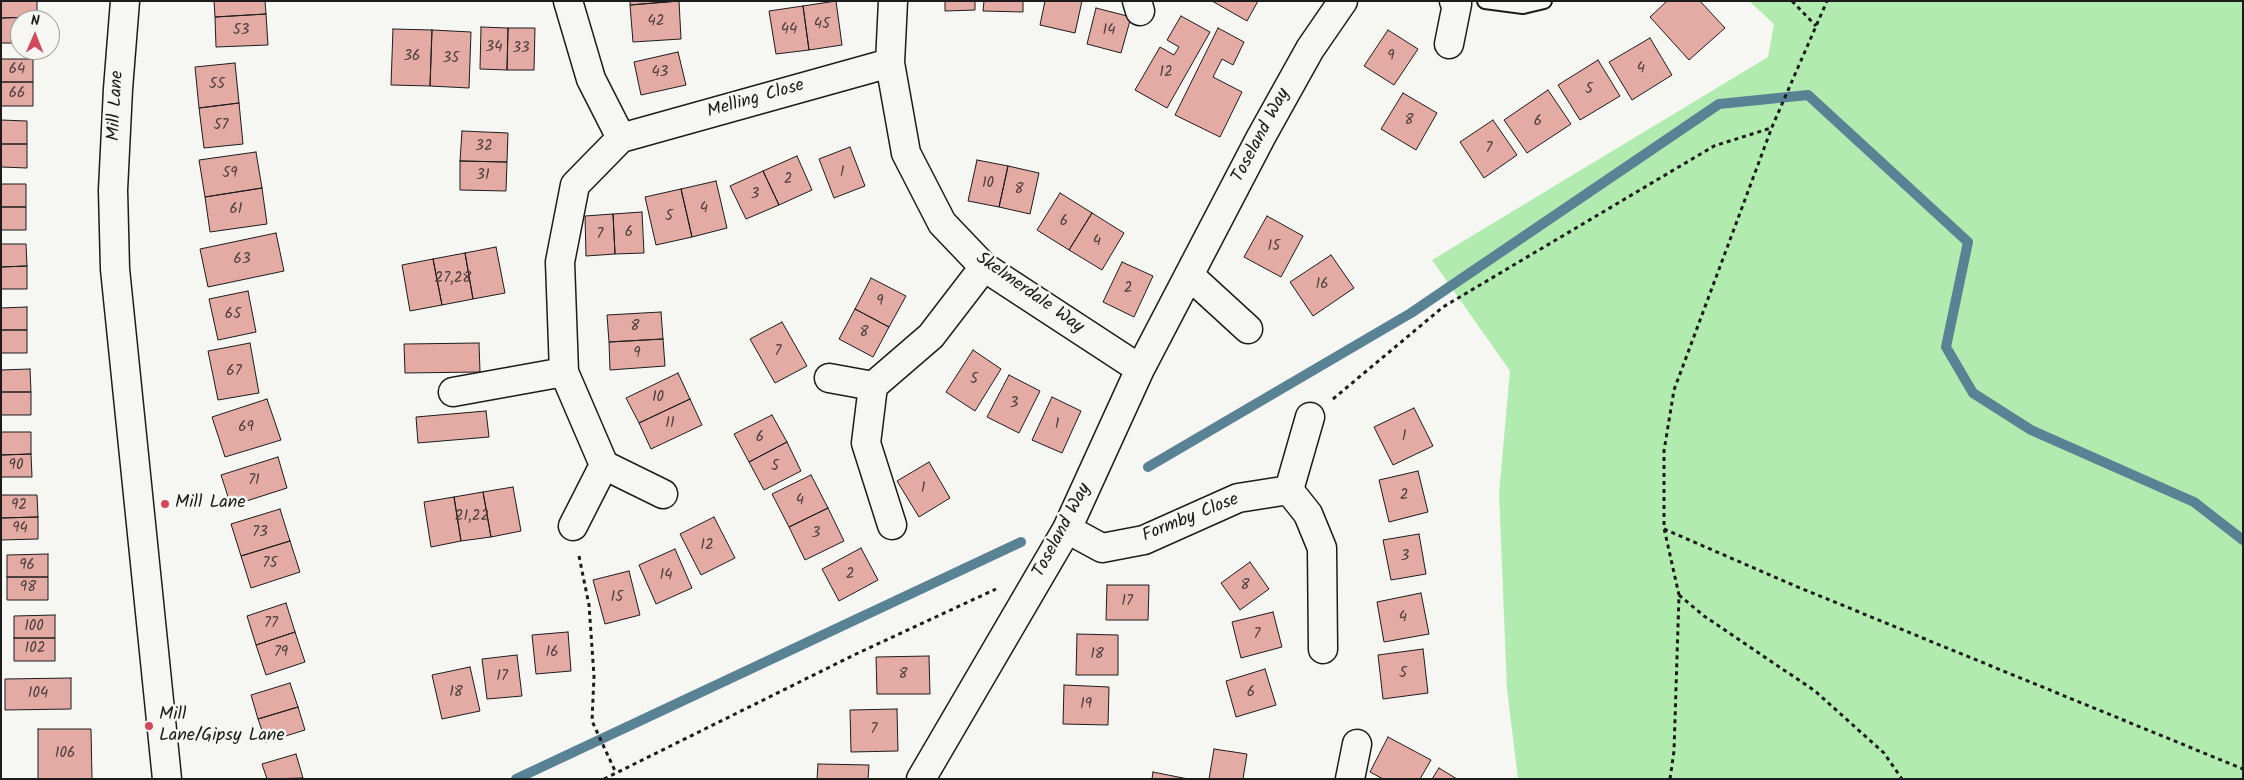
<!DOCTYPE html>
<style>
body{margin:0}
#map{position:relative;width:2244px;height:780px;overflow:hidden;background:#f6f6f2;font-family:Kalam,sans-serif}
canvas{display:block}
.frame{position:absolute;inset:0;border:2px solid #1c1c1c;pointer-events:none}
.north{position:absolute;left:10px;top:10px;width:50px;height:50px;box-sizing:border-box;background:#f6f6f2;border:1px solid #9f9f9c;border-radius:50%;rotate:1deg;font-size:14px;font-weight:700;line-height:20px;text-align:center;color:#1c1c1c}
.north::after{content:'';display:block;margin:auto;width:18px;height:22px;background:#d1495b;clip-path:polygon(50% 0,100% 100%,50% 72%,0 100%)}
</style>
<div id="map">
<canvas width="2244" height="780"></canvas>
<div class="frame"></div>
<div class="north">N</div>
</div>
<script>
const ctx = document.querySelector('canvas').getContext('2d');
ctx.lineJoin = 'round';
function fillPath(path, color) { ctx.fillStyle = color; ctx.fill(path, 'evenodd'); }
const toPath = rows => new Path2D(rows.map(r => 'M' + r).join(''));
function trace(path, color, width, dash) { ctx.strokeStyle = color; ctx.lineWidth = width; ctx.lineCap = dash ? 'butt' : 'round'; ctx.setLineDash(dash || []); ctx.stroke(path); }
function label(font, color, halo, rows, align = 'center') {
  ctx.font = font + ' Kalam,sans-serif'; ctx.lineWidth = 5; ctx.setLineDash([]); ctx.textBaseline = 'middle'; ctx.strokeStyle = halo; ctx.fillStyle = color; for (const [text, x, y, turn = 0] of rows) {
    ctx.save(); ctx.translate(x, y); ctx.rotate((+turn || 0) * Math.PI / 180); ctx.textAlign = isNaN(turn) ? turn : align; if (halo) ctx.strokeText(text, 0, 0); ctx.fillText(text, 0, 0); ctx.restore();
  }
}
fillPath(toPath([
 [1749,1,2243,1,2243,779,1518,779,1507,689,1499,493,1510,371,1432,260,1768,57,1774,24]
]), '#b2ebaf');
trace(toPath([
 [1148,467,1411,313,1719,104,1808,95,1968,242,1946,347,1973,393,2031,430,2194,502,2243,540],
 [516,779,1021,542]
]), '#5a8295', 10);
const building = toPath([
 [1,1,37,1,37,17,1,18,1,1],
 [214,1,265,1,266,14,215,17,214,1],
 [630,1,679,1,630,5,630,1],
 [679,1,681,39,633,42,630,5,679,1],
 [836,1,842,45,809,50,803,6,836,1],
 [945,1,975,1,975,10,945,11,945,1],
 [984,1,1023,1,1023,12,983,11,984,1],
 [1045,1,1082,1,1075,33,1040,25,1045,1],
 [1212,1,1258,1,1247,21,1212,1],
 [1667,1,1700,1,1725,28,1689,60,1650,17,1667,1],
 [803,6,809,50,776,54,769,11,803,6],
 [1096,8,1131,17,1121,53,1087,44,1096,8],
 [266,14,268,45,216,47,215,17,266,14],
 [1181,16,1210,32,1167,108,1135,90,1160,47,1174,55,1179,47,1167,40,1181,16],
 [37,17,37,20,20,20,20,43,1,43,1,18,37,17],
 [481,27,508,28,507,70,480,69,481,27],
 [508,28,535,28,534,70,507,70,508,28],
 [1218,28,1244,42,1233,65,1222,59,1213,77,1242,92,1220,137,1175,115,1218,28],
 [393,29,432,30,430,86,391,85,393,29],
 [432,30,471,32,469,88,430,86,432,30],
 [1388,30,1418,49,1394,85,1364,66,1388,30],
 [1650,38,1672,75,1632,100,1609,62,1650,38],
 [678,52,686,85,641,95,634,62,678,52],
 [1,59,33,59,33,82,1,82,1,59],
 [1598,60,1620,96,1580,120,1558,85,1598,60],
 [235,63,239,103,199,108,195,67,235,63],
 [1,82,33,82,33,106,1,106,1,82],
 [1548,90,1571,124,1527,153,1504,120,1548,90],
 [1403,93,1437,113,1416,150,1381,129,1403,93],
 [239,103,243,144,204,148,199,108,239,103],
 [1,120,27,121,27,144,1,144,1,120],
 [1493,120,1517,155,1484,178,1460,142,1493,120],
 [462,131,508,133,507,162,460,161,462,131],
 [1,144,27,144,27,168,1,167,1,144],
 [850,147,865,186,834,198,819,159,850,147],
 [256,152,262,188,205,197,199,160,256,152],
 [797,156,812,190,779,205,763,171,797,156],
 [977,160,1008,166,999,207,968,201,977,160],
 [460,161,507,162,506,191,460,190,460,161],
 [1008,166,1039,173,1030,214,999,207,1008,166],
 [763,171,779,205,746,219,730,186,763,171],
 [716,181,727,228,692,237,681,189,716,181],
 [1,184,26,184,26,207,1,207,1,184],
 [262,188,267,224,210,232,205,197,262,188],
 [681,189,692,237,656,245,645,197,681,189],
 [1060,193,1092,213,1069,250,1037,230,1060,193],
 [1,207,26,207,26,230,1,230,1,207],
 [642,212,644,253,615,254,613,214,642,212],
 [1092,213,1124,233,1102,270,1069,250,1092,213],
 [613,214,615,254,586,256,585,216,613,214],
 [1267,216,1303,236,1281,277,1244,257,1267,216],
 [276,233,284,271,208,287,200,249,276,233],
 [1,244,26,244,27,266,1,267,1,244],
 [496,247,505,293,473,299,465,253,496,247],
 [465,253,473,299,442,305,433,259,465,253],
 [1331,255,1354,288,1313,316,1290,282,1331,255],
 [433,259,442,305,410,311,402,265,433,259],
 [1122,262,1153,276,1134,317,1103,302,1122,262],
 [27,266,27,289,1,289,1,267,27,266],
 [871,278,906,296,889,327,855,309,871,278],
 [248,291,256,332,218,340,209,299,248,291],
 [27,307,27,330,1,330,1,308,27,307],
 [855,309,889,327,873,357,839,339,855,309],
 [661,312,663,339,609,342,607,315,661,312],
 [782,322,807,366,775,383,750,339,782,322],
 [1,330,27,330,27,353,1,353,1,330],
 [663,339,665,366,610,370,609,342,663,339],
 [250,343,259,393,218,400,208,351,250,343],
 [479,343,480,372,405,373,404,344,479,343],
 [973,350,1001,369,975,411,946,392,973,350],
 [30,369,31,392,1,392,1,370,30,369],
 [678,373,690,399,639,423,626,398,678,373],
 [1009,375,1040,391,1019,433,987,417,1009,375],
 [1,392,31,392,31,415,1,415,1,392],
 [1052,397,1081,411,1062,453,1032,440,1052,397],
 [267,399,281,440,225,457,212,417,267,399],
 [690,399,702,425,651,449,639,423,690,399],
 [1414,408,1433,446,1393,465,1374,427,1414,408],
 [486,411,489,437,418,443,416,417,486,411],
 [772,415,787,442,749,462,734,434,772,415],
 [1,432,31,432,31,454,1,455,1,432],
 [787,442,801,471,764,490,749,462,787,442],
 [31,454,32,477,1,477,1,455,31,454],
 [278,457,287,488,231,506,221,475,278,457],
 [929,462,950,498,919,517,897,481,929,462],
 [1418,471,1428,512,1389,522,1379,480,1418,471],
 [811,475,828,508,789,527,772,494,811,475],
 [513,487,521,531,491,537,483,492,513,487],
 [483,492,491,537,461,541,454,497,483,492],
 [1,495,37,495,38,517,1,518,1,495],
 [454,497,461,541,431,547,424,502,454,497],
 [828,508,844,541,805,560,789,527,828,508],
 [280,509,290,541,241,556,231,524,280,509],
 [38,517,38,539,1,540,1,518,38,517],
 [714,517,735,558,701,575,680,534,714,517],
 [1419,534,1426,574,1391,580,1383,540,1419,534],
 [290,541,300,572,251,588,241,556,290,541],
 [861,548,878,580,839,601,822,569,861,548],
 [675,549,692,588,656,604,639,565,675,549],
 [48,554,48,577,7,577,7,555,48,554],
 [1250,562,1269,589,1240,610,1221,583,1250,562],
 [629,571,640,615,605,624,593,580,629,571],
 [7,577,48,577,48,600,7,600,7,577],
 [1107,585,1149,585,1148,620,1106,620,1107,585],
 [1421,593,1429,634,1384,642,1377,602,1421,593],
 [286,603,295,632,256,645,247,616,286,603],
 [1273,612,1282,647,1241,658,1232,622,1273,612],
 [55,615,55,638,14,638,14,616,55,615],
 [295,632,305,662,266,675,256,645,295,632],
 [568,632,571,671,536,674,532,635,568,632],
 [1077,634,1118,635,1118,675,1076,675,1077,634],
 [14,638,55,638,55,661,14,661,14,638],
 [1423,649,1428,693,1383,699,1378,655,1423,649],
 [517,655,522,696,487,699,482,659,517,655],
 [929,656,930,694,877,694,876,657,929,656],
 [470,667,480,711,442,719,432,675,470,667],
 [1265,669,1276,705,1236,717,1226,681,1265,669],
 [71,678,71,709,5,710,5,679,71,678],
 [290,683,298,707,258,719,251,695,290,683],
 [1064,685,1109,687,1108,725,1063,724,1064,685],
 [298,707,305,730,266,742,258,719,298,707],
 [897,709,898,751,851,752,850,710,897,709],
 [38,729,91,729,92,779,38,779,38,729],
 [1388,737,1431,760,1420,779,1383,779,1370,772,1388,737],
 [1214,749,1247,754,1243,779,1209,779,1214,749],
 [296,754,303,778,267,779,262,764,296,754],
 [818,764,869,765,868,779,817,779,818,764],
 [1439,768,1457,779,1432,779,1439,768],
 [1153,772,1188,779,1152,779,1153,772]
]);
fillPath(building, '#e4aaa4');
trace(building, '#1c1c1c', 1);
const lane = toPath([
 [1485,1,1523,6,1544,1]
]);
const street = toPath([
 [125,1,118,89,113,190,115,269,167,779],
 [568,1,591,79,621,138],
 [893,1,890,63,906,153,942,223,984,267,1140,369],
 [1137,1,1140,11],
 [1449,44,1457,4,1454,1],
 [1189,275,1248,329],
 [829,378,873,386],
 [453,392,564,372],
 [1289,490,1308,514,1322,548,1323,649],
 [663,494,604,465,564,372,560,262,575,185,621,138,890,63],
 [892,525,866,443,873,386,931,336,984,267],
 [573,526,604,465],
 [1067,529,1102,548,1144,540,1238,498,1289,490,1310,417],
 [921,779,1067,529,1140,369,1261,137,1310,49,1343,1],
 [1350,779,1357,744]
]);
trace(lane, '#1c1c1c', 18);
trace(street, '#1c1c1c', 31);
trace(toPath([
 [1792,1,1816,26],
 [1333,399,1443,307,1714,146,1771,128],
 [1664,529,1793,585,2243,769],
 [579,556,589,605,594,676,592,721,616,773],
 [1679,595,1704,616,1815,691,1884,753,1902,779],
 [604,779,856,654,996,589],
 [1670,779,1674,751,1679,595,1664,528,1664,451,1674,390,1772,127,1827,1]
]), '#1c1c1c', 3, [4, 4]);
trace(lane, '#f6f6f2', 14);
trace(street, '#f6f6f2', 28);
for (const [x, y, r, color] of [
 [165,504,5,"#d1495b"],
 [149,726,5,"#d1495b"]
]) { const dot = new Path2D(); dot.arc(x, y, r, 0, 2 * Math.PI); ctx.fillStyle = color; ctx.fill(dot); trace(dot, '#f6f6f2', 2); }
label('15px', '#4e403e', null, [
 ["42",656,22],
 ["45",822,25],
 ["44",789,30],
 ["53",241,31],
 ["14",1109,31],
 ["34",494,48],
 ["33",521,49],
 ["36",412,57],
 ["9",1391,57],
 ["35",451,59],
 ["4",1641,69],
 ["64",17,70],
 ["43",660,73],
 ["12",1166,73],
 ["55",217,85],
 ["5",1589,90],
 ["66",17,94],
 ["8",1409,121],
 ["6",1538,122],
 ["57",221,126],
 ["32",484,147],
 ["7",1489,149],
 ["1",842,173],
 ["59",230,174],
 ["31",483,176],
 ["2",788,180],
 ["10",988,184],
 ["8",1019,190],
 ["3",755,195],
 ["4",704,209],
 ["61",236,210],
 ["5",669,217],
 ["6",1064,222],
 ["6",629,233],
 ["7",600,235],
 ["4",1097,242],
 ["15",1274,247],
 ["63",242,260],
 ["27,28",453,279],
 ["16",1322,285],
 ["2",1128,289],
 ["9",880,302],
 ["65",233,315],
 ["8",635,327],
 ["8",864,333],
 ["7",778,352],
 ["9",637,354],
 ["67",234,372],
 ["5",974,380],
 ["10",658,398],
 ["3",1014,404],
 ["11",670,424],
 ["1",1057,425],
 ["69",246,428],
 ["1",1404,437],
 ["6",760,438],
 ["90",16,466],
 ["5",775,467],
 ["71",254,481],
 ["1",923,489],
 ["2",1404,496],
 ["4",800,501],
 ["92",19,506],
 ["21,22",472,517],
 ["94",20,529],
 ["73",260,533],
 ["3",816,534],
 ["12",707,546],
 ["3",1405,557],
 ["75",270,564],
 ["96",27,566],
 ["2",850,575],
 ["14",666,576],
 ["8",1245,586],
 ["98",28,588],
 ["15",617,598],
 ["17",1127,602],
 ["4",1403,618],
 ["77",271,624],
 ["100",34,627],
 ["7",1257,635],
 ["102",35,649],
 ["79",281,653],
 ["16",552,653],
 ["18",1097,655],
 ["5",1403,674],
 ["8",903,675],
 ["17",502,677],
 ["18",456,693],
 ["6",1251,693],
 ["104",38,694],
 ["19",1086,705],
 ["7",874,730],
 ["106",65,754]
]);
label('18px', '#1c1c1c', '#f6f6f2', [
 ["Melling Close",756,100,-16],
 ["Mill Lane",117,106,-87],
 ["Toseland Way",1262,136,-62],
 ["Skelmerdale Way",1029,294,35],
 ["Formby Close",1191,519,-22],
 ["Toseland Way",1063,531,-62]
]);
label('18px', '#1c1c1c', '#f6f6f2', [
 ["Mill Lane",175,504],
 ["Mill",159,716],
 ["Lane/Gipsy Lane",159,737]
], 'left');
</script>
